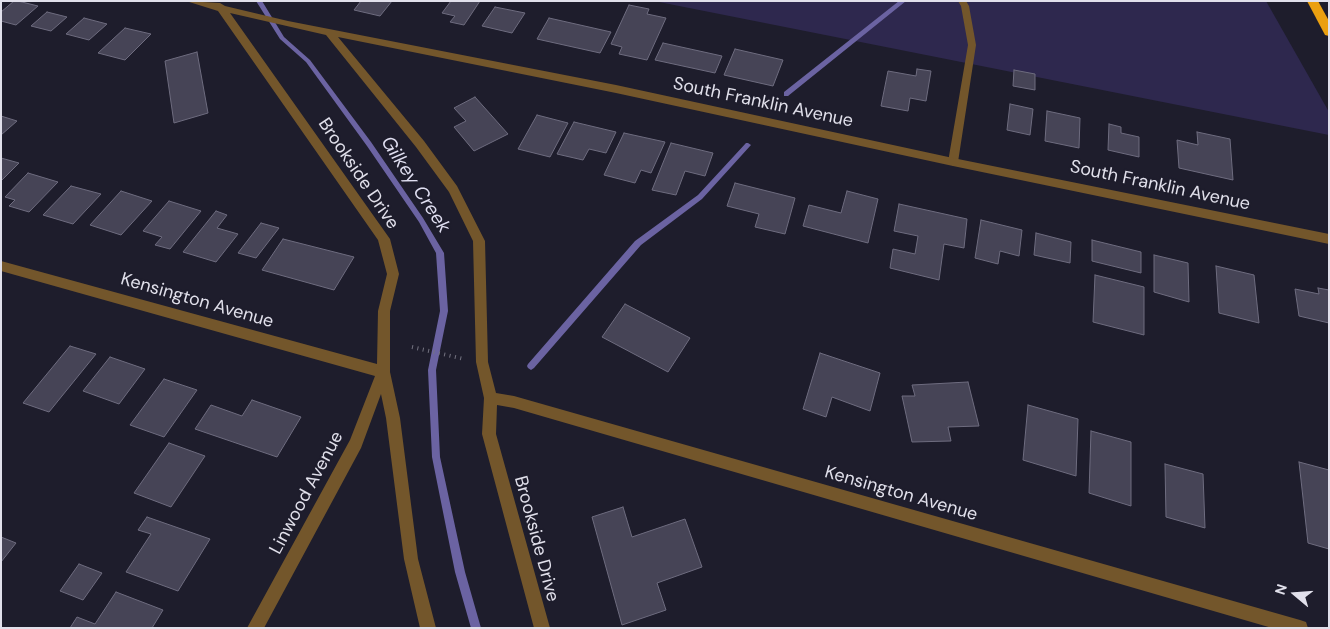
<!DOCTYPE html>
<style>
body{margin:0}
#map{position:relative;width:1330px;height:629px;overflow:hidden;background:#1e1d2c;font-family:"DM Sans",sans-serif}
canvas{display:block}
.frame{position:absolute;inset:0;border:2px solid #e1e0eb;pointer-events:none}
.north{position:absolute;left:1270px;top:569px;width:50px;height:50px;-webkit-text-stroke:4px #1e1d2c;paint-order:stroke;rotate:288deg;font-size:14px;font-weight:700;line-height:20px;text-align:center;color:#e1e0eb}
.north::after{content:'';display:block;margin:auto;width:18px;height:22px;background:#e1e0eb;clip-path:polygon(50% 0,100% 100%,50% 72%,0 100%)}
</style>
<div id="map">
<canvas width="1330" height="629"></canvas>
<div class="frame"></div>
<div class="north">N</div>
</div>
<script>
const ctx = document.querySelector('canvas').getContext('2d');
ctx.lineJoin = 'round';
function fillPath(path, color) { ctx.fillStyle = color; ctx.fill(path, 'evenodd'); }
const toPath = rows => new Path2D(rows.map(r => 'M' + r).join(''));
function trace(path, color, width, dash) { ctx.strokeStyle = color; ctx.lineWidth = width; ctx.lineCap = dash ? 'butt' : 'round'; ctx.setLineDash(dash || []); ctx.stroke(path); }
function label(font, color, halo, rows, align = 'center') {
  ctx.font = font + ' "DM Sans",sans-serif'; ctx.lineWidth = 4; ctx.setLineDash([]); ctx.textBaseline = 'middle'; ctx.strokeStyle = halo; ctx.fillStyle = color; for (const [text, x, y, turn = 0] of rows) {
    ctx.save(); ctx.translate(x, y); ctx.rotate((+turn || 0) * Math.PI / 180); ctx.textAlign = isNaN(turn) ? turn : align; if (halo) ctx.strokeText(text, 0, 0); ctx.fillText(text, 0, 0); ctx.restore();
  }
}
fillPath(toPath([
 [654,1,1266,1,1329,112,1329,135]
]), '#2e284e');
fillPath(toPath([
 [256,1,262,1,284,37,310,60,371,142,423,218,444,253,448,311,436,370,440,457,465,572,481,628,471,628,455,572,432,457,428,370,440,311,436,253,419,222,367,146,306,62,280,39,256,1],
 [899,1,906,1,788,96,784,96,784,92,899,1],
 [746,143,748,143,751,145,702,199,641,245,534,368,531,370,528,368,527,366,528,364,635,241,698,195,746,143]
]), '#6b63a2');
const building = toPath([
 [14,1,18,1,38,6,16,25,1,21,1,12,14,1],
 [361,1,392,1,380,16,354,10,361,1],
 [451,1,480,1,464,25,450,22,455,16,442,13,451,1],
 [629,5,649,9,647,14,666,18,647,60,619,54,622,47,611,44,629,5],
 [495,7,525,13,512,33,482,26,495,7],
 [47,12,67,17,51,31,31,26,47,12],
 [84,18,107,24,89,40,66,34,84,18],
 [549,18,611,32,600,53,537,39,549,18],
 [125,28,151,34,125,60,98,53,125,28],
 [663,43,722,56,715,73,655,60,663,43],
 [735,49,783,60,773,86,724,75,735,49],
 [197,52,208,113,174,123,165,61,197,52],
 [917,69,931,71,926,101,910,98,908,111,881,106,888,71,916,76,917,69],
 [1014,70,1035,74,1035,90,1013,86,1014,70],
 [475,97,508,134,474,151,454,127,466,121,454,108,475,97],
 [1010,104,1033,109,1030,135,1007,130,1010,104],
 [1047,111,1080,118,1079,148,1045,141,1047,111],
 [537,115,568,123,550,157,518,149,537,115],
 [1,116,17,121,1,135,1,116],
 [574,122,616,132,606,153,589,149,583,160,557,154,574,122],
 [1109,124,1121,127,1121,133,1139,137,1139,157,1108,150,1109,124],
 [1197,132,1230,139,1233,180,1179,168,1177,140,1198,145,1197,132],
 [624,133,665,142,651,173,641,170,635,183,604,175,624,133],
 [671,143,713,153,705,176,685,171,676,195,652,190,671,143],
 [1,158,19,163,1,181,1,158],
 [28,173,58,182,29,212,9,206,15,200,5,197,28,173],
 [735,183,795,198,785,234,755,227,759,214,727,206,735,183],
 [71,186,101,194,73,224,43,215,71,186],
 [121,191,152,201,121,235,90,225,121,191],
 [847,191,878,199,868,243,803,226,809,205,841,213,847,191],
 [169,201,201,211,170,249,155,245,162,237,143,231,169,201],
 [899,204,967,219,964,248,944,244,939,280,890,268,893,249,915,254,918,236,894,231,899,204],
 [216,211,227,215,217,228,238,234,216,262,183,252,216,211],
 [981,220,1022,230,1019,256,1000,251,998,264,975,258,981,220],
 [261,223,279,228,256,258,238,253,261,223],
 [1036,233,1071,242,1070,263,1034,255,1036,233],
 [283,239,354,257,334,290,262,270,283,239],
 [1092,240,1141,252,1141,273,1092,261,1092,240],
 [1154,255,1188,263,1189,302,1154,292,1154,255],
 [1216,266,1254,275,1259,323,1219,313,1216,266],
 [1095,275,1144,287,1144,335,1093,322,1095,275],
 [1318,288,1329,290,1329,323,1299,316,1295,289,1319,294,1318,288],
 [625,304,690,338,668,372,602,337,625,304],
 [70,346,96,354,49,412,23,403,70,346],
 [820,353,880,373,870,411,832,397,826,417,803,409,820,353],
 [110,357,145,369,119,404,83,391,110,357],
 [164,379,197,390,164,437,130,425,164,379],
 [968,382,979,426,948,427,951,441,912,442,902,396,915,396,912,385,968,382],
 [252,400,301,417,277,457,195,429,211,405,242,416,252,400],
 [1028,405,1078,419,1076,476,1023,460,1028,405],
 [1091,431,1131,442,1131,506,1089,493,1091,431],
 [169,443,205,456,171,507,134,493,169,443],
 [1299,462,1329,470,1329,549,1308,543,1299,462],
 [1165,464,1203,474,1205,528,1166,517,1165,464],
 [623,507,632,537,685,519,702,567,657,583,666,610,622,625,592,517,623,507],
 [147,517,210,539,178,591,126,572,151,534,138,530,147,517],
 [1,537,16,543,1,562,1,537],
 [79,564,102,573,83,600,60,591,79,564],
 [116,592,163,610,152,628,70,628,77,617,95,624,116,592]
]);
fillPath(building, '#464456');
trace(building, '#6e6c7f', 1);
trace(toPath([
 [412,347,464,359]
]), '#747380', 4, [1, 4.5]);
fillPath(toPath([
 [958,1,966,1,969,6,976,45,958,162,953,166,948,162,968,45,961,6,958,1]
]), '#73562b');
fillPath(toPath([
 [186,1,220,3,225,6,288,21,616,85,953,158,1329,234,1329,244,953,166,616,93,338,37,424,141,457,186,485,241,488,362,496,393,514,396,1300,620,1306,622,1308,628,1272,628,514,408,497,405,496,434,550,628,534,628,482,434,484,398,476,362,473,241,449,192,416,147,326,35,230,13,390,239,399,274,390,311,390,372,400,418,418,559,436,628,420,628,404,559,386,418,381,394,361,448,264,628,247,628,350,440,375,376,1,271,1,261,377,364,378,311,387,274,378,240,218,11,186,1]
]), '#73562b');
fillPath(toPath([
 [1307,1,1318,1,1329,21,1329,36,1325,35,1307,1]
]), '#eba010');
label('18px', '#e1e0eb', '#1e1d2c', [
 ["South Franklin Avenue",763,103,12],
 ["Brookside Drive",358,174,56],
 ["South Franklin Avenue",1160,186,12],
 ["Kensington Avenue",197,301,16],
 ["Linwood Avenue",307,493,-62],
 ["Kensington Avenue",901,494,16],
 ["Brookside Drive",536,539,75]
]);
label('italic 19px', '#dfdef0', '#1e1d2c', [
 ["Gilkey Creek",415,185,57]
]);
</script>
